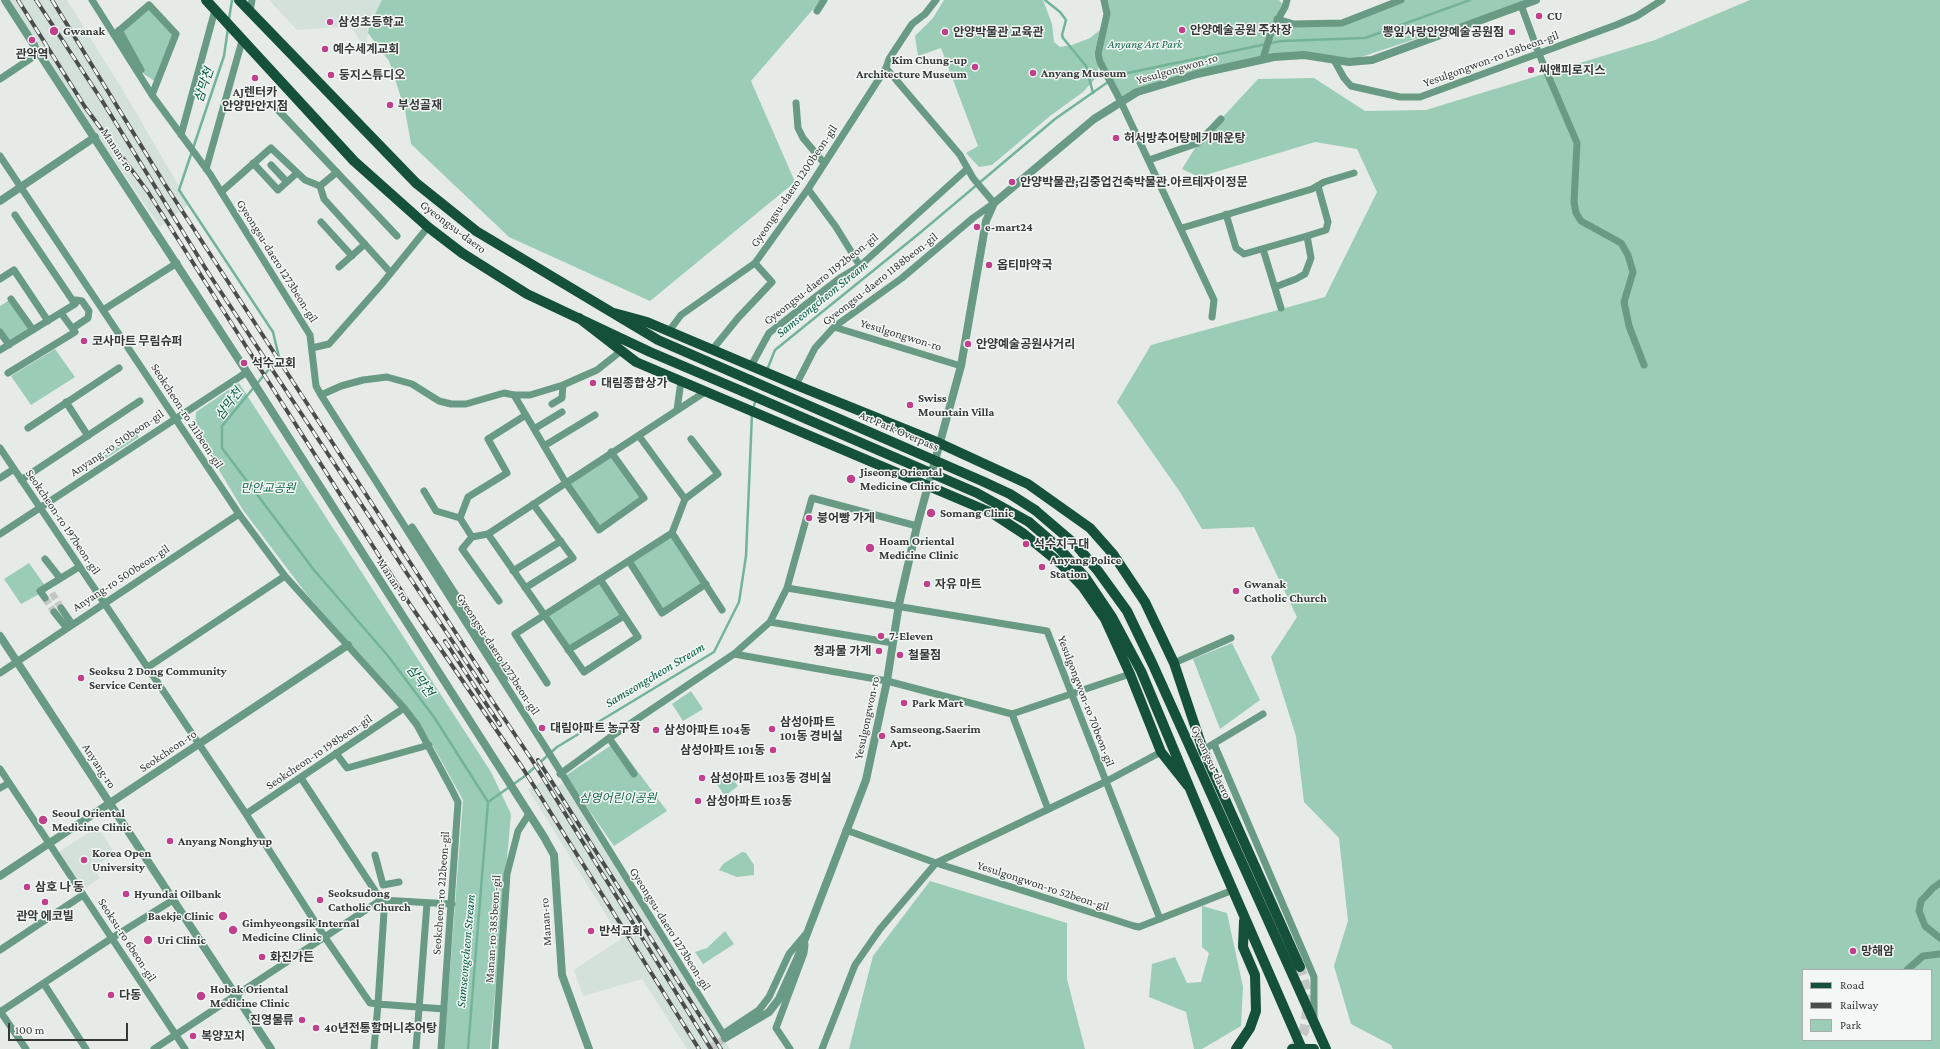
<!DOCTYPE html>
<meta charset="utf-8">
<style>
body{margin:0}
#map{position:relative;width:1940px;height:1049px;overflow:hidden;background:#e6ebe8;font-family:"Crimson Pro",serif}
canvas{display:block}
.legend{position:absolute;left:1802px;top:969px;width:130px;height:72px;box-sizing:border-box;background:#f3f8f6;border:1px solid #a8acaa;margin:0;padding:5px 7px;list-style:none;font-size:12px;color:#373938}
.legend li{display:flex;align-items:center;gap:8px;height:20px}
.legend b{width:20px;border:1px solid #a8acaa}
.scale{position:absolute;left:8px;top:1023px;width:120px;height:18px;box-sizing:border-box;border:2px solid #373938;border-top:0;padding-left:5px;font-size:12px;line-height:14px;white-space:nowrap;color:#373938;-webkit-text-stroke:3px #f3f8f6;paint-order:stroke}
</style>
<div id="map">
<canvas width="1940" height="1049"></canvas>
<ul class="legend">
<li><b style="height:5px;background:#14503a"></b>Road</li>
<li><b style="height:5px;background:#4a4d4b"></b>Railway</li>
<li><b style="height:11px;background:#9bccb5"></b>Park</li>
</ul>
<div class="scale">100 m</div>
</div>
<script>
const ctx = document.querySelector('canvas').getContext('2d');
ctx.lineJoin = 'round';
function fillPath(path, color) { ctx.fillStyle = color; ctx.fill(path, 'evenodd'); }
const toPath = rows => new Path2D(rows.map(r => 'M' + r).join(''));
function trace(path, color, width, dash) { ctx.strokeStyle = color; ctx.lineWidth = width; ctx.lineCap = dash ? 'butt' : 'round'; ctx.setLineDash(dash || []); ctx.stroke(path); }
function label(font, color, halo, rows, align = 'center') {
  ctx.font = font + ' "Crimson Pro","Noto Sans KR",serif'; ctx.lineWidth = 3; ctx.setLineDash([]); ctx.textBaseline = 'middle'; ctx.strokeStyle = halo; ctx.fillStyle = color; for (const [text, x, y, turn = 0] of rows) {
    ctx.save(); ctx.translate(x, y); ctx.rotate((+turn || 0) * Math.PI / 180); ctx.textAlign = isNaN(turn) ? turn : align; if (halo) ctx.strokeText(text, 0, 0); ctx.fillText(text, 0, 0); ctx.restore();
  }
}
fillPath(toPath([
 [10,0,67,0,130,102,189,204,160,227,57,75],
 [269,0,382,0,369,26,366,49,350,26,297,30],
 [551,777,558,786,563,783,730,1049,687,1049,642,979,583,996,574,970,621,939,528,789],
 [97,827,115,853,93,868,100,878,84,889,59,852]
]), '#d3e1da');
fillPath(toPath([
 [382,0,821,0,751,81,795,182,650,301,509,237,411,144,405,110,389,61,368,33,369,26],
 [944,0,1043,0,1052,24,1054,42,1060,47,1072,45,1090,38,1100,30,1094,55,1099,66,1097,77,1083,92,1050,116,992,165,979,167,966,153,978,146,941,48,918,56,915,36,933,18],
 [1105,0,1279,0,1285,7,1277,18,1294,23,1342,22,1399,0,1533,0,1349,61,1304,54,1263,58,1121,101,1100,61],
 [1750,0,1940,0,1940,1049,1393,1049,1391,1045,1351,1024,1334,966,1348,921,1339,838,1304,802,1296,736,1271,657,1297,617,1254,527,1202,529,1180,492,1117,402,1151,345,1325,297,1377,192,1357,149,1315,142,1199,177,1182,169,1197,145,1258,79,1314,78,1365,111,1426,110,1655,40],
 [1803,970,1931,970,1931,1040,1803,1040],
 [149,5,176,34,156,82,144,74,119,30],
 [11,299,33,330,9,345,0,332,0,306],
 [55,349,75,377,31,405,11,376],
 [239,383,491,772,511,814,490,1049,444,1049,463,800,432,744,407,708,308,596,243,510,195,430,196,412],
 [137,433,139,437,100,462,98,458],
 [611,452,644,498,599,530,566,483],
 [672,533,706,584,662,613,629,561],
 [29,563,46,587,41,593,21,604,4,579],
 [600,579,624,616,568,650,544,616],
 [1232,643,1260,700,1220,729,1193,659],
 [691,691,703,709,683,721,672,704],
 [616,742,667,811,614,846,565,776],
 [727,772,738,786,725,796,714,780],
 [742,852,746,853,754,865,754,875,737,877,719,870,723,864],
 [930,881,1067,923,1067,979,1085,1049,849,1049,873,956],
 [1202,906,1227,913,1243,987,1241,1026,1202,1049,1194,1049,1186,1012,1149,997,1152,964,1175,957,1187,983,1201,982,1209,953,1202,947],
 [725,931,734,944,703,964,695,952,707,948]
]), '#9bccb5');
trace(toPath([
 [1045,0,1060,12,1066,20,1062,35,1063,38,1086,66,1093,93],
 [229,19,232,0],
 [228,28,224,56,179,190,273,332,279,357,222,426,222,448,314,570,388,656,434,717,488,802],
 [767,370,775,350,921,232,1055,119,1118,75,1281,41,1365,38,1470,0],
 [753,409,756,399],
 [468,1049,488,802,525,776,557,747,714,652,739,602,746,556,752,414]
]), '#73b498', 2.5);
trace(toPath([
 [52,593,61,608],
 [45,598,54,612]
]), '#c3c7c5', 7, [7, 3.5]);
trace(toPath([
 [709,1049,725,1038]
]), '#c3c7c5', 8, [8, 4]);
trace(toPath([
 [1295,1047,1304,1031,1307,1011,1307,991,1300,967]
]), '#c3c7c5', 10, [10, 5]);
trace(toPath([
 [92,0,152,95,210,174,310,335,316,386,321,395,544,745,723,1034,759,1010,769,997,789,954,805,935],
 [1104,0,1107,14,1098,54,1100,62,1121,102,1214,300,1212,317],
 [1521,5,1539,54,1577,143,1574,202,1576,213,1581,221,1621,243,1628,255,1633,272,1624,302,1629,326,1644,365],
 [250,11,252,0],
 [817,11,824,0],
 [1277,19,1294,24,1342,23,1401,0],
 [119,30,141,70],
 [114,35,149,5,176,34,152,95],
 [1263,59,1271,32,1285,7,1287,0],
 [1334,60,1344,78,1351,86,1400,97,1420,97,1616,25,1637,16,1662,0],
 [0,79,39,53],
 [796,103,798,128,803,138,824,163],
 [278,110,397,236],
 [181,135,215,10],
 [0,156,239,514,285,576,404,708,417,725,451,788,458,802,441,1049],
 [1149,160,1198,143,1221,119],
 [253,163,278,190,297,173],
 [271,165,287,182],
 [206,169,242,41],
 [320,186,337,172],
 [808,189,836,227,860,266],
 [221,192,271,148,305,180,320,186,324,199,390,272],
 [1226,214,1236,248,1244,254,1307,236,1326,230,1328,222,1318,186],
 [321,222,352,256],
 [1182,228,1312,189,1324,182,1354,173],
 [1263,249,1281,308],
 [339,267,365,244],
 [0,279,14,270,48,321],
 [1275,287,1296,279,1305,274,1311,258,1307,236],
 [11,299,33,330],
 [103,310,177,263],
 [834,327,961,366],
 [73,328,88,318,89,311,82,301,76,300],
 [669,331,681,315,755,263,808,189,886,68,889,59,912,24,925,14,936,0],
 [0,332,9,345],
 [312,348,329,344,381,285,428,227],
 [0,350,75,304,15,215],
 [712,350,738,318,772,282,755,263],
 [751,366,769,333,840,278,860,266,967,169],
 [8,373,75,332,61,313],
 [796,385,815,348,834,327,902,278,973,218,994,203,973,178,960,155,886,68],
 [321,395,341,386,363,380,387,377,412,384,439,401,451,404,466,404,504,393,514,395,530,395,563,385,597,370,621,351],
 [514,395,566,483,599,530,644,498,611,452],
 [66,402,88,436],
 [552,404,562,398,563,385],
 [677,410,681,381],
 [28,428,119,368],
 [534,429,562,412],
 [639,436,685,499,672,533,722,610],
 [544,446,595,415],
 [0,448,246,814,324,936,370,1003,378,1004,374,1049],
 [0,478,14,469],
 [21,480,140,401],
 [424,491,436,511,460,518,472,537],
 [685,499,718,474,691,439],
 [460,518,468,497,507,473,488,439,526,415],
 [412,527,509,677],
 [0,534,247,372],
 [488,534,584,672,638,637,600,579],
 [45,559,60,578],
 [629,561,662,613,706,584],
 [513,571,561,541],
 [525,588,573,558,533,504],
 [787,588,1047,631,1160,919],
 [45,598,40,591,79,567],
 [499,601,462,549,472,537,488,534,705,392],
 [61,608,72,624],
 [54,612,66,627],
 [770,622,893,643],
 [568,650,624,616],
 [734,654,887,681,1012,714,1130,674],
 [1174,663,1231,638],
 [148,667,285,576],
 [0,673,239,514],
 [547,683,515,634,672,533],
 [1012,714,1048,809],
 [609,738,634,774],
 [1214,744,1314,977,1314,1017],
 [1203,750,1263,714],
 [336,753,347,768,429,745],
 [0,769,185,1049],
 [560,774,609,738,734,654,770,622,787,588,812,498,917,526],
 [301,778,381,900,384,912,378,1004,444,1009],
 [0,788,9,783],
 [246,814,404,708],
 [846,830,936,863,1134,926,1139,927,1233,890],
 [375,855,383,885,399,882],
 [1940,883,1933,888,1921,901,1919,911,1925,926,1940,938],
 [0,950,83,895],
 [1907,970,1923,956,1940,954],
 [44,984,86,1049],
 [0,1011,26,1049],
 [0,1012,112,938,173,900],
 [154,1049,381,900,452,904],
 [416,1049,427,903],
 [495,1049,507,874,518,831,529,814],
 [790,1049,776,1028,804,953,805,945],
 [822,1049,855,965,880,929,936,863,1105,782,1161,752]
]), '#699a84', 7);
trace(toPath([
 [5,0,34,45],
 [37,50,250,377,544,837,554,855,562,975,589,1049],
 [0,201,95,137],
 [0,636,271,1049],
 [0,876,348,645],
 [725,1038,769,1012,779,999,798,957,866,780,887,681,899,604,917,526,961,366,986,221,994,203,1094,119,1137,92,1197,74,1274,57,1304,55,1349,62,1372,60,1536,0]
]), '#699a84', 8);
trace(toPath([
 [206,0,354,161,428,227,462,253,527,294,650,352,744,392],
 [239,0,416,183,476,231,658,340,750,380],
 [614,313,647,322,796,385,939,443,1028,484,1090,528,1113,554,1145,602,1174,663,1203,750,1300,967],
 [579,318,636,362,992,513,1024,534,1062,565,1082,586,1105,619,1130,674,1161,752,1188,786],
 [1035,510,1076,545,1098,571,1127,611,1153,665,1326,1049],
 [1029,522,1059,548,1085,577,1112,617,1141,671,1218,856,1302,1049],
 [1236,1049,1250,1028,1256,1011,1255,975,1243,947,1244,921]
]), '#14503a', 10);
const rail = toPath([
 [18,0,85,107,148,192,411,606,522,767,699,1049],
 [36,0,101,99,209,274,406,572,532,760,711,1049],
 [52,0,164,183,487,681],
 [445,641,500,725],
 [538,760,721,1049]
]);
trace(rail, '#4a4d4b', 4);
trace(rail, '#f3f8f6', 2.5, [8]);
trace(toPath([
 [750,380,982,481,1010,494,1035,510],
 [744,392,977,493,1029,522],
 [1292,1049,1314,1049]
]), '#14503a', 10);
for (const [x, y, r, color] of [
 [1539,16,4,"#c0408b"],
 [330,22,4,"#c0408b"],
 [1182,30,4,"#c0408b"],
 [54,31,5,"#c0408b"],
 [945,32,4,"#c0408b"],
 [1512,32,4,"#c0408b"],
 [32,40,4,"#c0408b"],
 [325,49,4,"#c0408b"],
 [975,67,4,"#c0408b"],
 [1531,70,4,"#c0408b"],
 [1033,73,4,"#c0408b"],
 [331,75,4,"#c0408b"],
 [255,78,4,"#c0408b"],
 [390,105,4,"#c0408b"],
 [1116,138,4,"#c0408b"],
 [1012,182,4,"#c0408b"],
 [977,227,4,"#c0408b"],
 [989,265,4,"#c0408b"],
 [84,341,4,"#c0408b"],
 [968,344,4,"#c0408b"],
 [244,363,4,"#c0408b"],
 [593,383,4,"#c0408b"],
 [910,405,4,"#c0408b"],
 [851,479,5,"#c0408b"],
 [931,513,5,"#c0408b"],
 [809,518,4,"#c0408b"],
 [1026,544,4,"#c0408b"],
 [870,548,5,"#c0408b"],
 [1042,567,4,"#c0408b"],
 [927,584,4,"#c0408b"],
 [1236,591,4,"#c0408b"],
 [881,636,4,"#c0408b"],
 [879,651,4,"#c0408b"],
 [900,655,4,"#c0408b"],
 [81,678,4,"#c0408b"],
 [904,703,4,"#c0408b"],
 [542,728,4,"#c0408b"],
 [772,729,4,"#c0408b"],
 [656,730,4,"#c0408b"],
 [882,736,4,"#c0408b"],
 [773,750,4,"#c0408b"],
 [702,778,4,"#c0408b"],
 [698,801,4,"#c0408b"],
 [43,820,5,"#c0408b"],
 [170,841,4,"#c0408b"],
 [84,860,4,"#c0408b"],
 [27,887,4,"#c0408b"],
 [126,894,4,"#c0408b"],
 [320,900,4,"#c0408b"],
 [45,902,4,"#c0408b"],
 [223,916,5,"#c0408b"],
 [233,930,5,"#c0408b"],
 [591,931,4,"#c0408b"],
 [148,940,5,"#c0408b"],
 [1853,951,4,"#c0408b"],
 [262,957,4,"#c0408b"],
 [111,995,4,"#c0408b"],
 [201,996,5,"#c0408b"],
 [302,1020,4,"#c0408b"],
 [316,1028,4,"#c0408b"],
 [193,1036,4,"#c0408b"]
]) { const dot = new Path2D(); dot.arc(x, y, r, 0, 2 * Math.PI); ctx.fillStyle = color; ctx.fill(dot); trace(dot, '#f3f8f6', 1.5); }
label('bold 12px', '#373938', '#f3f8f6', [
 ["CU",1547,16],
 ["삼성초등학교",338,22],
 ["안양예술공원 주차장",1190,30],
 ["Gwanak",63,31],
 ["안양박물관 교육관",953,32],
 ["뽕잎사랑안양예술공원점",1504,32,"right"],
 ["예수세계교회",333,49],
 ["관악역",32,54,"center"],
 ["Kim Chung-up",967,60,"right"],
 ["Architecture Museum",967,74,"right"],
 ["씨앤피로지스",1539,70],
 ["Anyang Museum",1041,73],
 ["둥지스튜디오",339,75],
 ["AJ렌터카",255,92,"center"],
 ["안양만안지점",255,106,"center"],
 ["부성골재",398,105],
 ["허서방추어탕메기매운탕",1124,138],
 ["안양박물관;김중업건축박물관.아르테자이정문",1020,182],
 ["e-mart24",985,227],
 ["옵티마약국",997,265],
 ["코사마트 무림슈퍼",92,341],
 ["안양예술공원사거리",976,344],
 ["석수교회",252,363],
 ["대림종합상가",601,383],
 ["Swiss",918,398],
 ["Mountain Villa",918,412],
 ["Jiseong Oriental",860,472],
 ["Medicine Clinic",860,486],
 ["Somang Clinic",940,513],
 ["붕어빵 가게",817,518],
 ["Hoam Oriental",879,541],
 ["Medicine Clinic",879,555],
 ["석수지구대",1034,544],
 ["Anyang Police",1050,560],
 ["Station",1050,574],
 ["자유 마트",935,584],
 ["Gwanak",1244,584],
 ["Catholic Church",1244,598],
 ["7-Eleven",889,636],
 ["청과물 가게",871,651,"right"],
 ["철물점",908,655],
 ["Seoksu 2 Dong Community",89,671],
 ["Service Center",89,685],
 ["Park Mart",912,703],
 ["삼성아파트",780,722],
 ["101동 경비실",780,736],
 ["대림아파트 농구장",550,728],
 ["Samseong.Saerim",890,729],
 ["Apt.",890,743],
 ["삼성아파트 104동",664,730],
 ["삼성아파트 101동",765,750,"right"],
 ["삼성아파트 103동 경비실",710,778],
 ["삼성아파트 103동",706,801],
 ["Seoul Oriental",52,813],
 ["Medicine Clinic",52,827],
 ["Anyang Nonghyup",178,841],
 ["Korea Open",92,853],
 ["University",92,867],
 ["삼호 나 동",35,887],
 ["Seoksudong",328,893],
 ["Catholic Church",328,907],
 ["Hyundai Oilbank",134,894],
 ["관악 에코빌",45,916,"center"],
 ["Baekje Clinic",214,916,"right"],
 ["Gimhyeongsik Internal",242,923],
 ["Medicine Clinic",242,937],
 ["반석교회",599,931],
 ["Uri Clinic",157,940],
 ["망해암",1861,951],
 ["화진가든",270,957],
 ["Hobak Oriental",210,989],
 ["Medicine Clinic",210,1003],
 ["다동",119,995],
 ["진영물류",294,1020,"right"],
 ["40년전통할머니추어탕",324,1028],
 ["복양꼬치",201,1036]
], 'left');
label('italic 12px', '#17664b', '#f3f8f6', [
 ["Anyang Art Park",1145,44],
 ["만안교공원",268,488],
 ["삼영어린이공원",618,798]
]);
label('12px', '#373938', '#f3f8f6', [
 ["Yesulgongwon-ro 138beon-gil",1491,59,-20],
 ["Yesulgongwon-ro",1177,69,-16],
 ["Manan-ro",117,150,57],
 ["Gyeongsu-daero 1200beon-gil",794,186,-56],
 ["Gyeongsu-daero",453,227,37],
 ["Gyeongsu-daero 1273beon-gil",277,261,58],
 ["Gyeongsu-daero 1192beon-gil",821,279,-38],
 ["Gyeongsu-daero 1188beon-gil",880,279,-38],
 ["Yesulgongwon-ro",901,335,17],
 ["Seokcheon-ro 211beon-gil",187,416,57],
 ["Art Park Overpass",899,431,23],
 ["Anyang-ro 510beon-gil",117,443,-34],
 ["Seokcheon-ro 197beon-gil",63,522,56],
 ["Anyang-ro 500beon-gil",121,578,-33],
 ["Manan-ro",393,580,57],
 ["Gyeongsu-daero 1273beon-gil",498,654,57],
 ["Yesulgongwon-ro 70beon-gil",1086,701,69],
 ["Yesulgongwon-ro",867,718,-78],
 ["Seokcheon-ro",168,751,-34],
 ["Seokcheon-ro 198beon-gil",319,752,-34],
 ["Gyeongsu-daero",1211,762,65],
 ["Anyang-ro",99,766,57],
 ["Yesulgongwon-ro 52beon-gil",1043,886,18],
 ["Seokcheon-ro 212beon-gil",441,893,-86],
 ["Manan-ro",546,922,-94],
 ["Manan-ro 385beon-gil",493,929,-86],
 ["Gyeongsu-daero 1273beon-gil",670,929,58],
 ["Seoksu-ro 6beon-gil",127,940,57]
]);
label('italic 13px', '#035c41', '#f3f8f6', [
 ["삼막천",204,85,-71],
 ["Samseongcheon Stream",822,299,-39],
 ["삼막천",229,404,-53],
 ["Samseongcheon Stream",655,675,-31],
 ["삼막천",420,681,53],
 ["Samseongcheon Stream",466,951,-85]
]);
</script>
